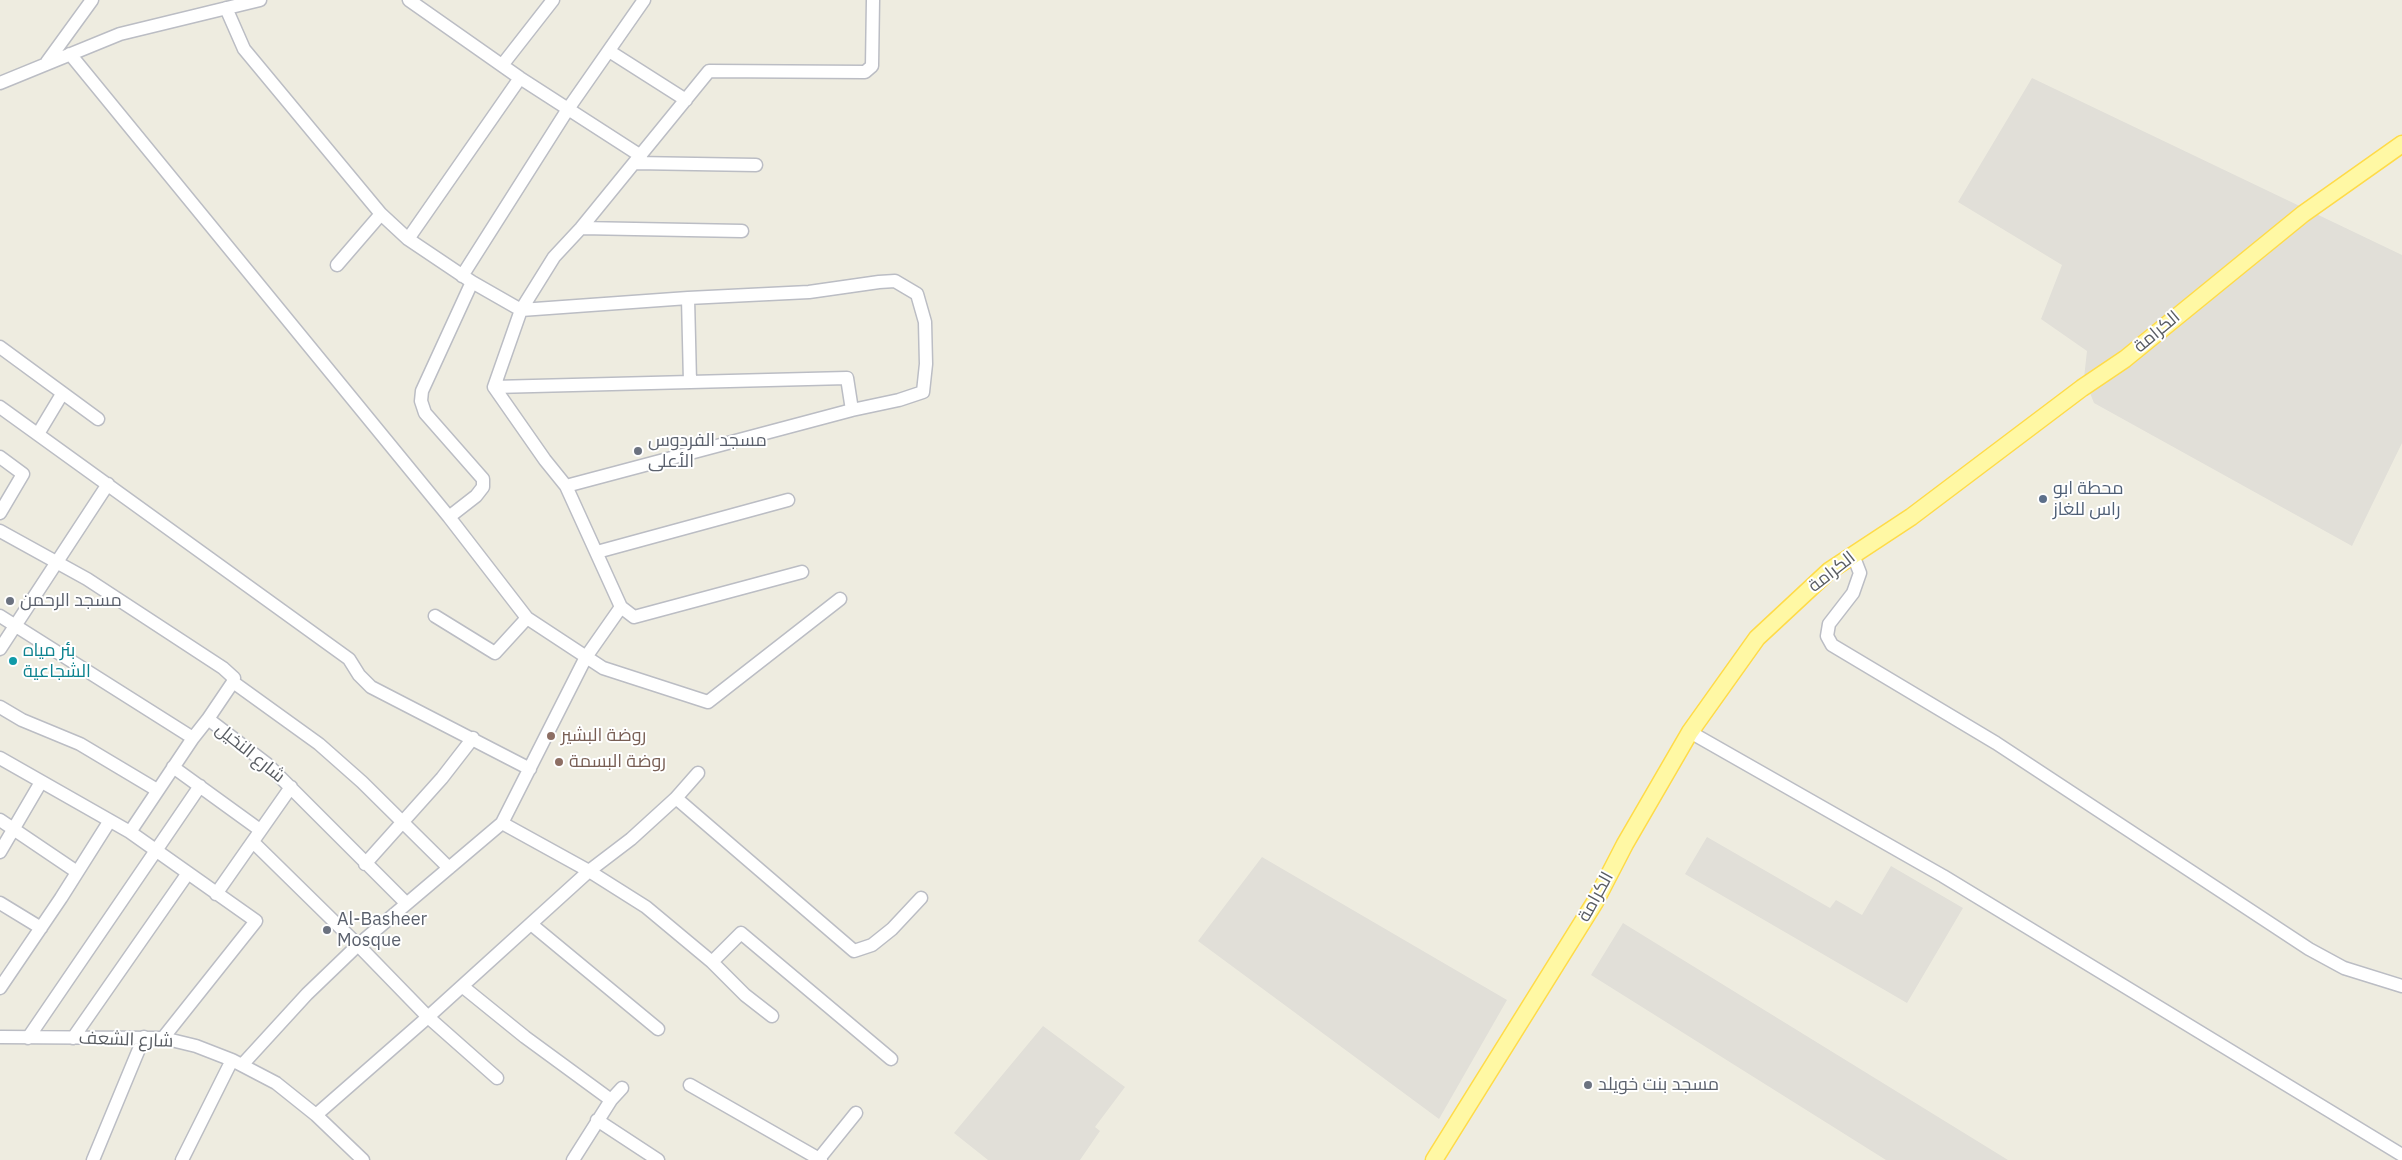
<!DOCTYPE html>
<meta charset="utf-8">
<style>
body{margin:0}
canvas{display:block;background:#eeece0}
</style>
<canvas width="2402" height="1160"></canvas>
<script>
const ctx = document.querySelector('canvas').getContext('2d');
ctx.lineJoin = 'round';
function fillPath(path, color) { ctx.fillStyle = color; ctx.fill(path, 'evenodd'); }
const toPath = rows => new Path2D(rows.map(r => 'M' + r).join(''));
function trace(path, color, width, dash) { ctx.strokeStyle = color; ctx.lineWidth = width; ctx.lineCap = dash ? 'butt' : 'round'; ctx.setLineDash(dash || []); ctx.stroke(path); }
function label(font, color, halo, rows, align = 'center') {
  ctx.font = font + ' "IBM Plex Sans",Cairo,sans-serif'; ctx.lineWidth = 4; ctx.setLineDash([]); ctx.textBaseline = 'middle'; ctx.strokeStyle = halo; ctx.fillStyle = color; for (const [text, x, y, turn = 0] of rows) {
    ctx.save(); ctx.translate(x, y); ctx.rotate((+turn || 0) * Math.PI / 180); ctx.textAlign = isNaN(turn) ? turn : align; if (halo) ctx.strokeText(text, 0, 0); ctx.fillText(text, 0, 0); ctx.restore();
  }
}
fillPath(toPath([
 [2032,78,2402,255,2402,443,2352,546,2094,403,2084,378,2087,351,2041,319,2062,265,1958,202],
 [1707,837,1830,908,1836,900,1862,915,1891,866,1963,908,1907,1003,1685,874],
 [1262,857,1507,1000,1439,1119,1198,941],
 [1623,923,2008,1160,1886,1160,1591,975],
 [1043,1026,1125,1087,1095,1127,1100,1131,1080,1160,988,1160,954,1133]
]), '#e1dfd8');
const minor = toPath([
 [409,0,520,78,641,156],
 [226,8,244,49,381,214,408,239,472,282,521,310,688,298,809,292,879,282,895,281,917,294,925,322,926,364,923,392,899,400,852,410],
 [609,51,686,100],
 [70,54,449,517,527,618,603,668,708,702,840,599],
 [47,62,92,0],
 [503,64,553,0],
 [0,83,120,34,260,0],
 [635,163,756,165],
 [581,228,742,231],
 [408,239,520,78],
 [337,265,381,214],
 [462,276,568,109,644,0],
 [688,298,690,382],
 [0,347,98,419],
 [494,387,847,378,852,410,566,486],
 [0,407,349,659,359,675,371,687,530,769],
 [38,434,62,394],
 [0,457,23,474,0,513],
 [449,517,476,496,483,487,483,479,425,413,421,401,422,391,472,282],
 [0,531,87,579,223,668,234,678,233,682,319,744,362,782,449,868],
 [597,552,788,500],
 [1853,555,1860,573,1853,593,1829,624,1827,636,1832,645,1996,743,2309,949,2344,968,2402,986],
 [802,572,634,617,621,607,566,486,545,460,494,387,521,310,554,257,581,228,709,71,865,72,872,66,873,0],
 [0,616,193,738,208,719,267,764,406,903],
 [435,616,495,653,527,618],
 [0,649,108,484],
 [0,707,22,720,80,744,157,790],
 [208,719,233,682],
 [1690,732,1943,876,2402,1155],
 [0,758,130,832,256,921,163,1038],
 [173,767,260,830],
 [676,798,854,951,872,945,892,929,921,898],
 [0,820,77,872],
 [502,823,589,871,646,907,712,962,745,995,772,1016],
 [130,832,193,738],
 [253,842,358,945,428,1017,497,1078],
 [0,852,41,782],
 [365,864,442,778,473,738],
 [216,894,291,787],
 [0,903,41,928],
 [531,924,658,1029],
 [712,962,741,933,891,1059],
 [462,986,525,1037,611,1100],
 [0,988,61,898,109,822],
 [0,1037,163,1038,196,1046,232,1060,276,1083,316,1115,363,1160],
 [28,1038,200,786],
 [73,1038,188,873],
 [242,1065,307,994,358,945,502,823,586,657,621,607],
 [690,1085,821,1160],
 [316,1115,428,1017,589,871,631,839,676,798,698,773],
 [597,1120,658,1160],
 [93,1160,144,1037],
 [182,1160,232,1060],
 [573,1160,611,1100,622,1088],
 [818,1160,856,1113]
]);
const major = toPath([
 [1434,1160,1595,902,1625,844,1690,732,1757,638,1829,571,1911,517,2082,388,2125,359,2303,214,2402,144]
]);
trace(minor, '#bbbdc4', 15);
trace(major, '#ffdb48', 19);
trace(minor, '#fff', 12);
trace(major, '#fff8a4', 16);
for (const [x, y, r, color] of [
 [638,451,5,"#6b7280"],
 [2043,499,5,"#5c6f8a"],
 [10,601,5,"#6b7280"],
 [13,661,5,"#0f9aa8"],
 [551,736,5,"#8d6e63"],
 [559,762,5,"#8d6e63"],
 [327,930,5,"#6b7280"],
 [1588,1085,5,"#6b7280"]
]) { const dot = new Path2D(); dot.arc(x, y, r, 0, 2 * Math.PI); ctx.fillStyle = color; ctx.fill(dot); trace(dot, '#fff', 2); }
label('18px', '#595d63', '#fff', [
 ["الكرامة",2157,332,-40],
 ["الكرامة",1832,572,-38],
 ["شارع النخيل",250,753,39],
 ["الكرامة",1596,897,-61],
 ["شارع الشعف",126,1040,2]
]);
label('18px', '#5b616d', '#fff', [
 ["مسجد الفردوس",648,441],
 ["الأعلى",648,462],
 ["مسجد الرحمن",20,601],
 ["Al-Basheer",337,920],
 ["Mosque",337,941],
 ["مسجد بنت خويلد",1598,1085]
], 'left');
label('18px', '#4e5e75', '#fff', [
 ["محطة ابو",2053,489],
 ["راس للغاز",2053,510]
], 'left');
label('18px', '#0d838f', '#fff', [
 ["بئر مياه",23,651],
 ["الشجاعية",23,672]
], 'left');
label('18px', '#785e54', '#fff', [
 ["روضة البشير",561,736],
 ["روضة البسمة",569,762]
], 'left');
</script>
